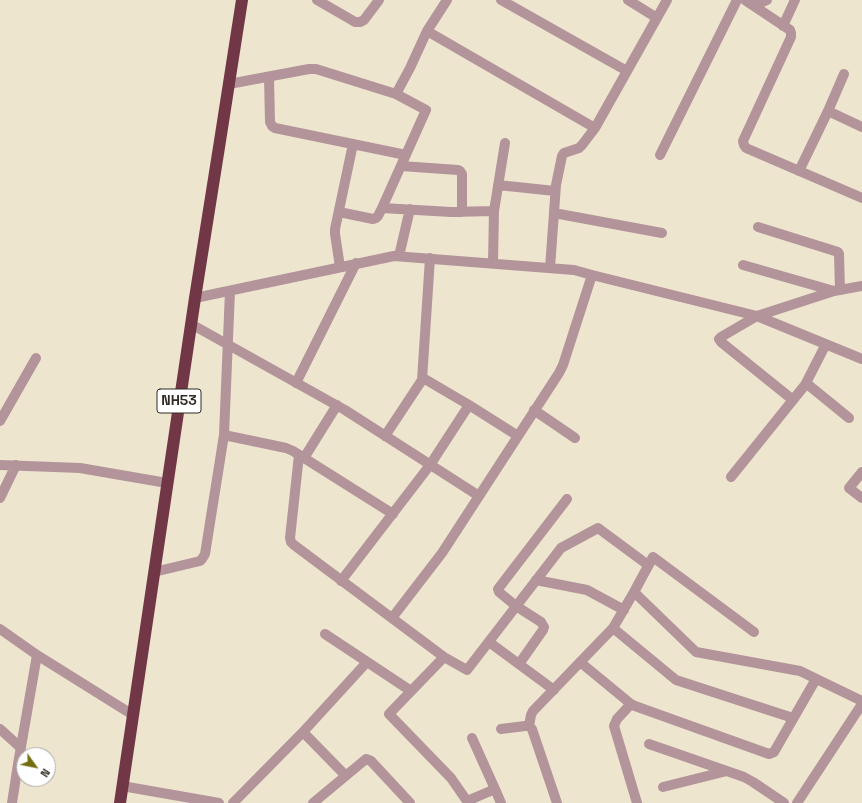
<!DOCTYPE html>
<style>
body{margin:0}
#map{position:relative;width:862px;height:803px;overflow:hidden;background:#eee5cf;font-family:"Space Grotesk",sans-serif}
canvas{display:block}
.north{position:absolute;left:16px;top:747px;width:40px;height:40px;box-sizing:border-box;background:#fff;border:1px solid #acaba7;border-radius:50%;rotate:123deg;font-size:11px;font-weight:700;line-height:16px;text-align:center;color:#302c24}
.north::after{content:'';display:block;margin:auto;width:14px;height:18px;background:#736f0f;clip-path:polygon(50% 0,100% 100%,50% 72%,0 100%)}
</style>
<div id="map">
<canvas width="862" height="803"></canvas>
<div class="north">N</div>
</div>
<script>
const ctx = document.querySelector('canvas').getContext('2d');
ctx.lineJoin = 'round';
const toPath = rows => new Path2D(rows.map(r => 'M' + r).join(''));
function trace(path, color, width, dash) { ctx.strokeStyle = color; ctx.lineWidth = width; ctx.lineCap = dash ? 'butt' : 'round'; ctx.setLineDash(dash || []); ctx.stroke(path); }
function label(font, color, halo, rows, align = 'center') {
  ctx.font = font + ' "Space Grotesk",sans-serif'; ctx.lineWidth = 3; ctx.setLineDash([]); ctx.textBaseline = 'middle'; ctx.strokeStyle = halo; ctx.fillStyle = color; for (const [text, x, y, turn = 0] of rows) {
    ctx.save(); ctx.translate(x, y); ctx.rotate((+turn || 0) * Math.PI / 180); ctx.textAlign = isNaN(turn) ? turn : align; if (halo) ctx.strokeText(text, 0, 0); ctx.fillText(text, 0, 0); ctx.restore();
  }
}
trace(toPath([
 [317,0,350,19,355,22,360,22,364,20,379,0],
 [447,0,427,31,410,68,396,94,426,110,382,208,451,212,494,211,493,263],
 [501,0,627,71],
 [628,0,657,18],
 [745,0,790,30,791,33,791,37,743,141,744,145,746,148,862,198],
 [754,6,767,0],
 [783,26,795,0],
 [427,31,595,128],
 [269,77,270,122,272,126,275,128,406,155],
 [229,84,309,69,316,69,396,94],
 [828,111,862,127],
 [660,155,737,0],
 [401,166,458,170,460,171,462,174,462,212],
 [799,171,828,111,844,74],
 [498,185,555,191],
 [494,211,505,143],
 [339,212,373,219,376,218,378,216,382,208],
 [554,213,662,233],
 [758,227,838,252,839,254,840,290],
 [399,256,410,209],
 [743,265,834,291],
 [340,267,335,234,335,229,353,144],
 [550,268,556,185,562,156,564,153,579,148,582,145,595,128,667,0],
 [195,298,394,256,574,270,592,275,757,316,862,359],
 [191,324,345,410,479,496],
 [423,378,469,405,518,436],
 [296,383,356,263],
 [806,383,849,418],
 [793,400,721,342,719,339,721,337,757,316,834,291,862,286],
 [534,410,575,438],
 [0,421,36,358],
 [224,435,286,448,293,451,393,514],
 [385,436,422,380,430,258],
 [299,455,290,538,291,542,294,545,444,657],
 [304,458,337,405],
 [0,465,80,468,167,483],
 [862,472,849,488,862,498],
 [731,477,805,385,826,344],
 [0,498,16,465],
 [154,572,200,561,202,559,205,554,224,435,230,291],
 [536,580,587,590,624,610],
 [341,581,430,465,469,405],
 [392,618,442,553,559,373,563,365,592,275],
 [613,628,676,680,793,718],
 [0,629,37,655],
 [754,632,653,557,634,592,696,652,800,671,862,701],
 [325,634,411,691],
 [489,642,554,690],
 [580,662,631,704,635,706,769,754,774,752,816,679],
 [519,664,543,630,544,627,541,622,516,606,499,592,498,589,567,499],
 [631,704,617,719,614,726,637,803],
 [529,726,531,715,533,711,613,628,634,592],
 [0,729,21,748],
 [501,729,525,726,529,726,532,729,557,803],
 [303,732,345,775],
 [472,738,495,789],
 [649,744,744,777,753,782,784,803],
 [122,786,219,803],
 [663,787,727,771],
 [12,803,18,764,37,655,133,715],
 [233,803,303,732,367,662],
 [313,803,366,759,371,761,410,803],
 [501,803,495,789,467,801,451,778,389,714,444,657,467,670,561,548,598,528,648,565],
 [797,803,862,704]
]), '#b3949a', 10);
trace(toPath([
 [120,803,195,298,220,141,242,0]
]), '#723747', 12);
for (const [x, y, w] of [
 [179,401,44]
]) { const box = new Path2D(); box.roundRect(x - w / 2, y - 12, w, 24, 3); ctx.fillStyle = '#fff'; ctx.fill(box); trace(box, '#302c24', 1); }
label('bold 14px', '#302c24', null, [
 ["NH53",179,401]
]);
</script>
